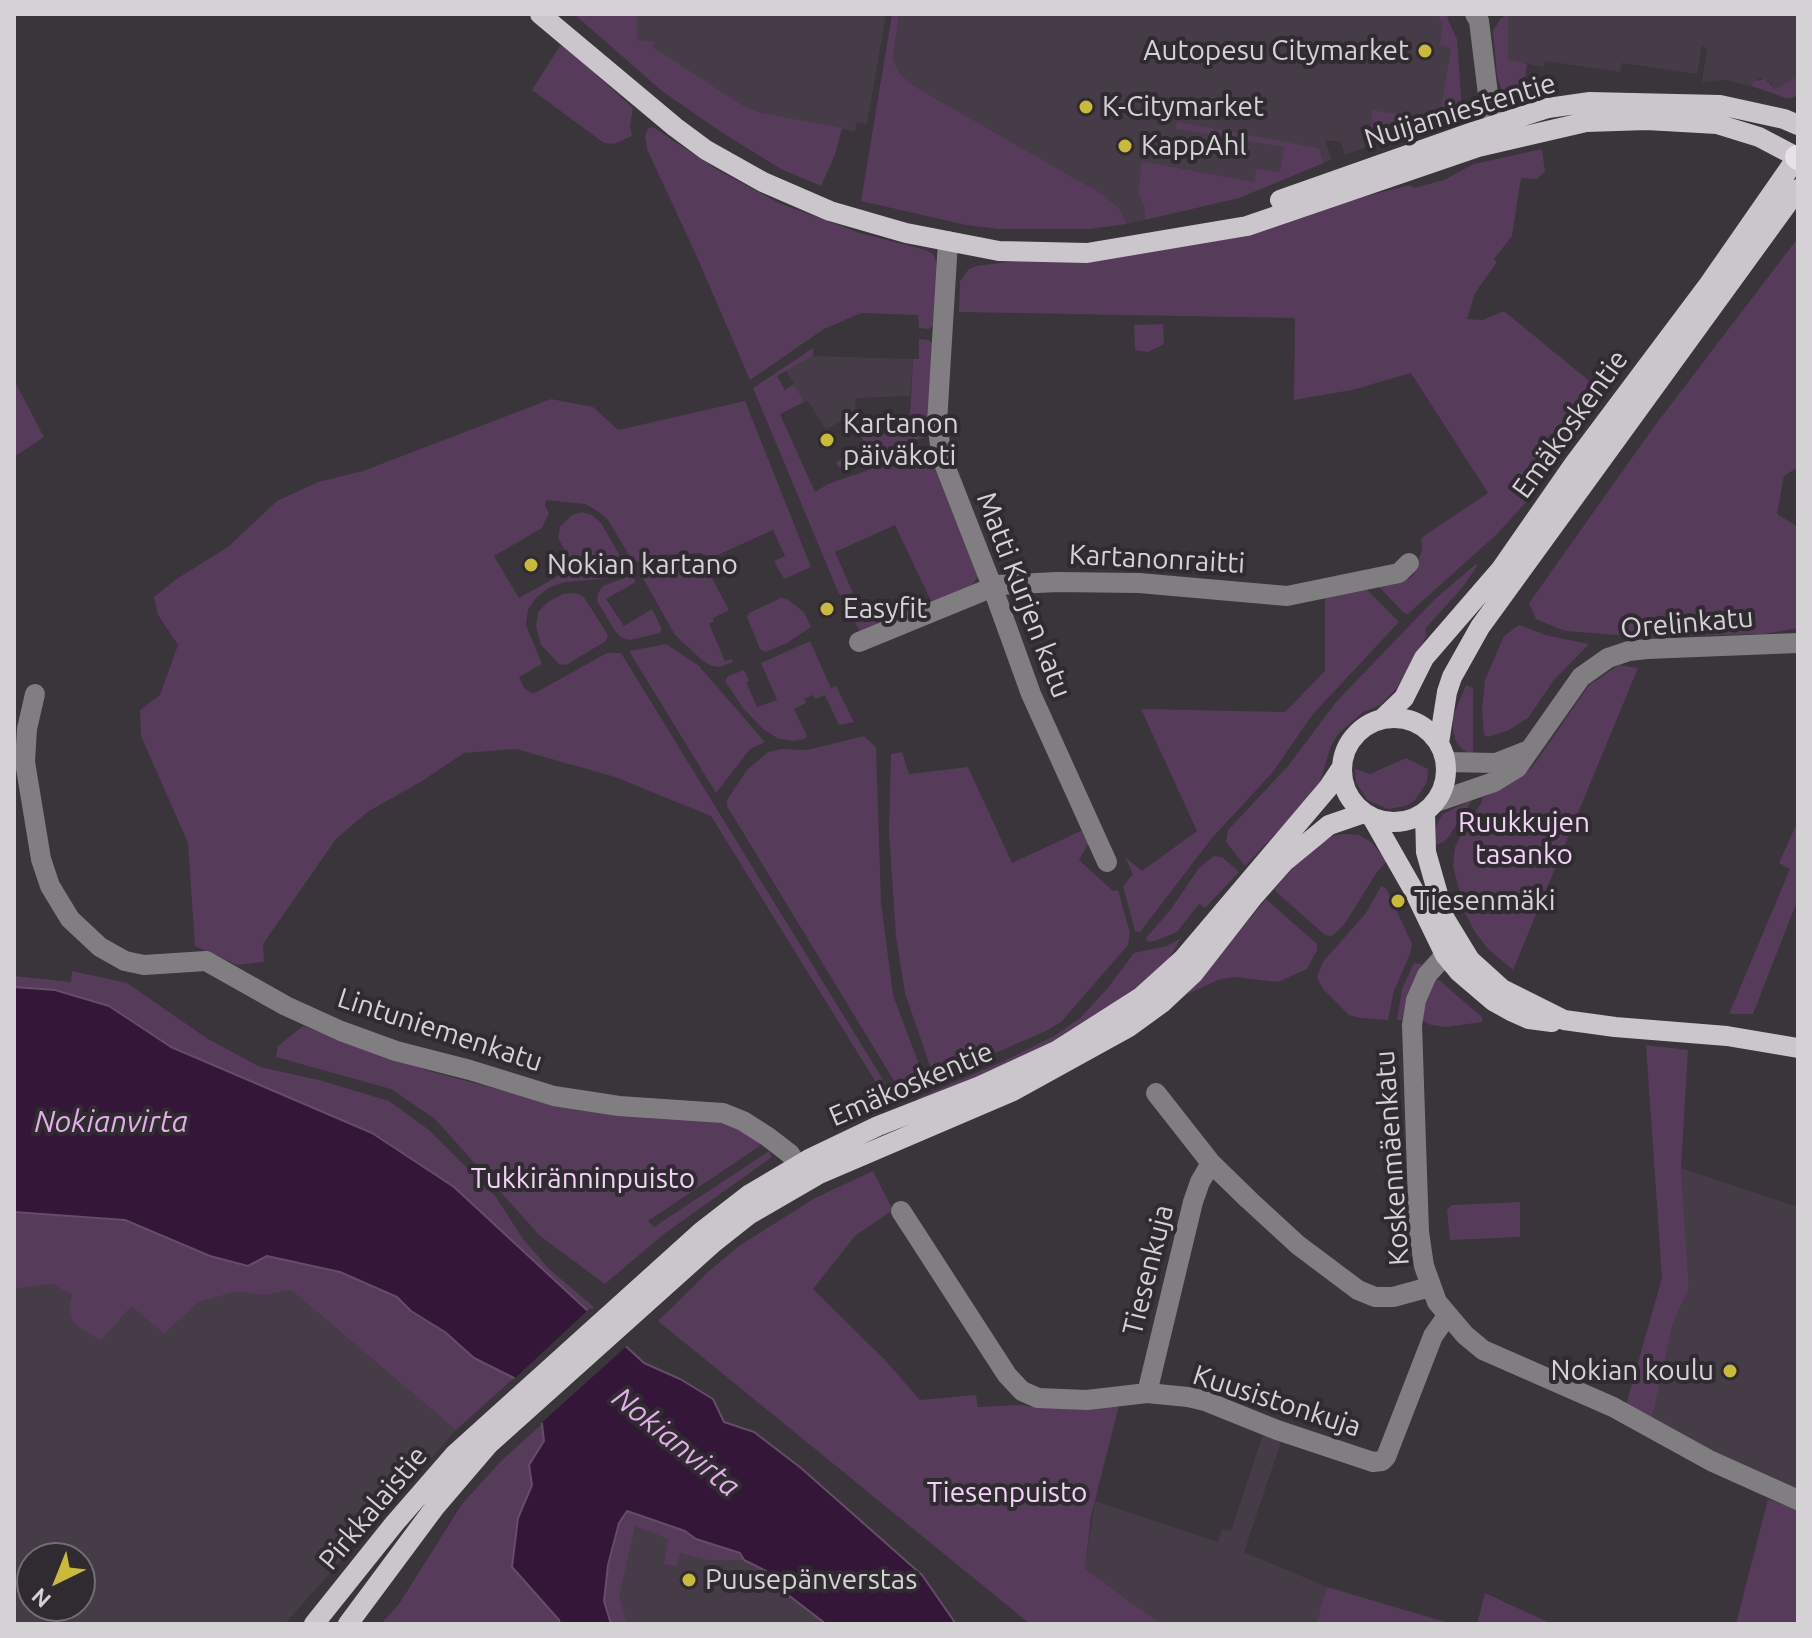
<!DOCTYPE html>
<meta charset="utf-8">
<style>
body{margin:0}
#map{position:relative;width:1812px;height:1638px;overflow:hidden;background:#3a343b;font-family:Ubuntu,sans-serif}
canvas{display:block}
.frame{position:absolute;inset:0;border:16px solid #d5d2d6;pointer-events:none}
.north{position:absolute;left:16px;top:1542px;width:80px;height:80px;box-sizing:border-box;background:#302a31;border:2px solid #726d73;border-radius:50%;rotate:223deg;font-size:22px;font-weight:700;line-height:32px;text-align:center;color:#d5d2d6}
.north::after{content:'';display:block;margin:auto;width:28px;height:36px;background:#caba3a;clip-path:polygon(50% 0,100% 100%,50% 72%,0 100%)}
</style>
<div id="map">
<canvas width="1812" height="1638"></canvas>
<div class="frame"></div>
<div class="north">N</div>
</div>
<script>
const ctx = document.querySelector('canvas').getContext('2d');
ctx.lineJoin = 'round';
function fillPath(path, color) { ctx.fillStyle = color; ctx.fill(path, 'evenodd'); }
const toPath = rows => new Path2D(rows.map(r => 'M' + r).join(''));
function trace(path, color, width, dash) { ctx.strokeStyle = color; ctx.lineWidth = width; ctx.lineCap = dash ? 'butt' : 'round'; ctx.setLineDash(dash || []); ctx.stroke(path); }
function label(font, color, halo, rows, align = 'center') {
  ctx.font = font + ' Ubuntu,sans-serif'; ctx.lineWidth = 8; ctx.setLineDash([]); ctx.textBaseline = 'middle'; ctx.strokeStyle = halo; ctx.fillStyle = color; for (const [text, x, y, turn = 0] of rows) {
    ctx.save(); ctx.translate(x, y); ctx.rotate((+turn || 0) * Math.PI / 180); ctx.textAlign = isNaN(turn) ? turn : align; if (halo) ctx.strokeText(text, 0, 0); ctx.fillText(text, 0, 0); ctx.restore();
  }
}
fillPath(toPath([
 [638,14,886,14,867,124,857,122,855,132,762,113,745,107,637,40],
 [899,14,1440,14,1439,20,1444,21,1451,47,1440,112,1427,119,1371,127,1379,142,1345,155,1341,142,1325,140,1332,159,1324,163,1319,148,1178,123,1177,129,1285,147,1280,173,1254,182,1143,161,1138,193,1144,205,1145,220,1127,224,1119,208,1102,194,914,86,899,73,893,59],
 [1508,14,1798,14,1798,76,1775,89,1769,81,1760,78,1751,86,1724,80,1702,82,1707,49,1702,45,1697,74,1622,63,1620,72,1545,61,1544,67,1508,60],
 [813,356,913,359,910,396,856,398,855,412,826,430,808,401,804,402,786,370],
 [1681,1168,1798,1207,1798,1493,1762,1479,1652,1419,1673,1323,1689,1288],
 [52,1284,72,1295,69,1305,131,1306,164,1334,199,1302,235,1292,266,1295,291,1290,456,1430,285,1624,14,1624,14,1289],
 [32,1558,80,1558,80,1606,32,1606],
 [1263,1434,1281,1442,1244,1552,1327,1587,1316,1624,1161,1624,1085,1569,1095,1501,1218,1542,1222,1529,1231,1531],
 [649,1517,766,1571,771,1581,826,1624,611,1624,619,1523]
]), '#463c47');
fillPath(toPath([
 [574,14,638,14,637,40,654,42,654,48,745,107,762,113,842,128,835,155,821,186,781,169,721,132,662,91],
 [892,14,899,14,893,59,899,73,914,86,1102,194,1119,208,1127,224,1089,229,999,229,966,225,861,201],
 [1440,14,1450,14,1447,18,1457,39,1462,110,1458,117,1379,142,1371,127,1372,110,1427,119,1430,110,1440,111,1451,48,1440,45,1443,22,1439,20],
 [1508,15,1508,59,1527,64,1524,87,1527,92,1508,98,1501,89,1497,75,1493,31,1501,18],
 [560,46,566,47,633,108,630,126,632,136,614,144,604,143,532,90],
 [1798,76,1798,95,1792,98,1786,98,1751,86,1754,81,1765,79,1775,89],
 [1177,122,1319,148,1324,163,1239,198,1145,220,1144,205,1138,193,1142,161,1254,182,1256,169,1280,172,1284,147,1176,129],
 [653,127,718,170,779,203,860,233,926,250,934,255,939,273,937,322,929,329,919,328,918,315,861,313,824,329,750,380,697,257,647,149,645,137,648,128],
 [1542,149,1545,172,1537,179,1521,178,1512,236,1494,259,1497,262,1475,293,1467,319,1483,320,1504,311,1605,394,1530,498,1497,534,1408,614,1404,613,1377,585,1403,582,1413,576,1422,550,1421,538,1488,493,1411,373,1352,390,1294,400,1295,318,959,312,960,281,968,270,976,266,1024,260,1142,254,1248,231,1343,202,1410,185,1414,188,1444,180,1474,164],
 [1798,238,1798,467,1784,476,1777,514,1798,527,1798,628,1764,634,1644,637,1565,631,1536,619,1529,603,1656,424],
 [1163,324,1164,344,1148,352,1135,350,1134,325],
 [919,339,929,340,935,346,930,428,925,437,839,468,836,462,866,445,858,432,909,435,913,359,919,359],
 [813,348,813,356,777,376,785,390,794,384,804,402,780,414,815,492,828,484,931,448,980,574,971,586,932,603,895,525,835,552,853,593,844,596,839,594,753,388],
 [14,380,44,437,14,457],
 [551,399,593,407,618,430,745,401,811,567,784,579,774,561,785,556,773,530,711,558,701,553,659,555,634,563,608,520,599,512,585,504,546,500,545,506,549,513,542,528,494,556,519,598,567,571,560,559,567,554,558,538,560,527,572,515,582,512,592,515,601,523,626,566,601,579,565,582,550,587,537,597,528,609,526,625,542,664,519,677,524,688,533,694,607,653,621,653,890,1091,889,1095,885,1097,711,816,615,777,516,749,464,753,422,781,369,811,336,839,263,944,264,962,237,965,195,946,188,843,141,736,140,710,160,695,178,645,158,615,154,597,175,580,228,547,277,501,318,482,363,471],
 [699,561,704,563,729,610,713,618,714,621,709,624,725,661,732,659,733,662,720,667,712,666,703,661,675,635,639,571,663,562],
 [1475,565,1478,565,1462,588,1425,629,1427,635,1397,688,1380,705,1363,712,1338,734,1331,746,1320,782,1308,800,1245,866,1226,842,1228,830,1288,766,1336,702,1435,599],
 [632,575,636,582,606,599,624,626,652,609,662,629,660,633,630,640,622,638,615,631,597,601,598,593,603,586],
 [1366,589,1399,622,1313,714,1272,773,1212,838,1140,932,1135,931,1123,886,1133,874,1125,857,1142,871,1197,831,1141,709,1285,712,1325,671,1325,596],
 [576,593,584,597,608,635,606,641,566,665,559,664,541,645,536,626,538,612,548,602,563,594],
 [916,595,920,609,861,634,850,613,853,605,857,603,865,618],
 [781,598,787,599,804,612,811,627,787,643,765,652,760,649,747,617,749,613],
 [1519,625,1549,636,1589,644,1554,680,1528,718,1509,730,1488,737,1484,735,1482,709,1485,680,1504,636],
 [810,641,831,688,836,686,854,722,839,725,825,695,815,699,813,695,804,699,806,703,794,709,807,736,805,739,793,741,777,738,763,729,743,708,725,681,728,676,744,670,749,681,746,682,757,707,777,700,761,663],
 [666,644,699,666,765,742,750,749,716,793,629,651],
 [1619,665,1638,668,1513,970,1488,949,1475,932,1464,911,1453,866,1455,847,1463,830,1482,802,1482,798,1517,780,1533,766,1589,685],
 [1466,685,1473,688,1473,755,1463,750,1456,742,1453,730,1453,716],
 [864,736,876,747,881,902,893,995,922,1072,919,1084,906,1090,899,1089,727,806,727,800,747,770,768,752,782,749,807,750],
 [902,752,909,774,968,767,1012,863,1085,829,1090,841,1079,860,1113,891,1118,890,1130,933,1128,945,1061,1022,1046,1031,937,1078,931,1069,905,993,896,937,889,832,891,754],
 [1406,758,1428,769,1427,782,1415,800,1406,806,1388,809,1367,800,1356,782,1355,769,1370,774],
 [1473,799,1450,835,1444,842,1434,845,1437,823,1443,814],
 [1798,821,1798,899,1753,1014,1729,1014,1790,869,1779,863],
 [1347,834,1359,835,1371,842,1387,861,1377,872,1344,925,1332,936,1325,935,1274,890,1296,864,1314,847,1335,835],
 [1214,856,1222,857,1239,872,1205,908,1199,904,1177,932,1155,941,1148,942,1146,938,1171,909,1199,868],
 [1381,886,1386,888,1412,944,1410,954,1394,991,1388,1020,1360,1018,1349,1015,1323,989,1317,977,1323,962,1366,913],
 [1266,899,1317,944,1317,950,1307,969,1278,982,1234,977,1220,979,1186,995],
 [1181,938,1162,971,1074,1033,912,1107,918,1098,1004,1061,1054,1036,1080,1018,1107,989,1134,953,1167,946],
 [1414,963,1422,964,1407,996,1402,1020,1397,1020,1402,989],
 [72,971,127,983,208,1039,260,1067,319,1080,389,1101,429,1130,496,1197,523,1239,549,1269,594,1307,589,1313,454,1187,372,1133,171,1047,109,1006,55,990,14,987,14,976,71,982],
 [1434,980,1439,980,1483,1018,1482,1022,1447,1027,1431,1025,1419,1019],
 [303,1026,429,1071,554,1104,718,1122,756,1136,760,1146,648,1221,654,1227,769,1151,772,1157,664,1234,605,1284,540,1236,435,1119,391,1089,276,1057,278,1046],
 [1646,1045,1688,1050,1681,1168,1689,1288,1673,1323,1652,1419,1626,1405,1662,1278],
 [873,1171,893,1210,855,1236,813,1289,885,1360,920,1400,976,1395,978,1407,1020,1405,1045,1408,1119,1405,1091,1516,1085,1569,1161,1624,1030,1624,658,1321,709,1271,739,1246,815,1198],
 [1520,1202,1520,1237,1450,1240,1447,1210,1452,1205],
 [14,1212,125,1220,210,1256,267,1256,340,1272,397,1297,411,1311,445,1332,474,1358,514,1378,456,1430,291,1290,266,1295,235,1292,199,1302,164,1334,131,1306,101,1341,73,1323,69,1305,72,1295,52,1284,14,1289],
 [542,1424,544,1441,529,1465,532,1485,518,1518,512,1567,559,1620,560,1624,381,1624,399,1604,462,1504,501,1461],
 [1768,1499,1798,1510,1798,1624,1736,1624],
 [626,1511,685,1531,696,1539,740,1553,744,1560,708,1560,680,1553,677,1566,664,1564,668,1539,635,1526,619,1596,627,1624,611,1624,604,1601,608,1565,619,1523],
 [1327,1587,1452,1624,1316,1624],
 [1485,1593,1552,1624,1477,1624]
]), '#563b5a');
const water = toPath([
 [14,987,55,990,109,1006,171,1047,372,1133,454,1187,644,1363,680,1379,713,1399,724,1422,754,1432,801,1468,922,1575,956,1624,826,1624,770,1581,766,1571,744,1560,740,1553,696,1539,685,1531,627,1511,619,1523,608,1565,604,1601,611,1624,560,1624,559,1620,512,1567,518,1518,532,1485,529,1465,544,1441,542,1424,514,1378,474,1358,445,1332,411,1311,397,1297,340,1272,267,1256,248,1266,210,1256,125,1220,14,1212,14,987]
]);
fillPath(water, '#341638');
trace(water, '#644e67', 2);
fillPath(toPath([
 [590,1308,629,1344,538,1426,511,1382]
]), '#3a343b');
trace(toPath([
 [1475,14,1479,21,1488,94,1499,142],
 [948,241,937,423,942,458,992,586,1031,694,1107,862],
 [859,642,998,585,1057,582,1139,583,1287,596,1399,573,1409,563],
 [35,694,27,729,25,762,41,859,50,886,70,919,100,947,125,961,144,965,206,961,286,1006,341,1031,396,1051,470,1070,554,1096,619,1106,723,1113,743,1121,768,1137,790,1154,798,1166],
 [1446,762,1496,763,1529,750],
 [1436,802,1494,782,1517,768,1581,677,1608,658,1629,651,1647,649,1798,643],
 [1459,945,1445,955,1427,975,1416,1000,1412,1025,1419,1232,1424,1266,1437,1302,1465,1335,1483,1350,1613,1407,1711,1461,1798,1500],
 [1156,1093,1211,1163,1249,1200,1298,1245,1358,1290,1375,1297,1393,1297,1430,1287],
 [901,1211,1007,1375,1022,1391,1038,1398,1087,1400,1147,1393,1188,1397,1205,1401,1277,1430,1373,1462,1382,1461,1386,1457,1433,1336,1447,1316],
 [1147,1393,1193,1202,1200,1182,1211,1163]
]), '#817e82', 20);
trace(toPath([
 [540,14,675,127,706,150,763,182,830,211,906,233,999,251,1087,253,1247,226,1478,147,1586,122,1647,120,1717,124,1759,137,1797,157],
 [1280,200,1473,132,1548,108,1590,102,1720,105,1784,119,1798,125],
 '1342 770a52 52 0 1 1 104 0a52 52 0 1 1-104 0Z',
 [1382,719,1404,698,1424,658,1501,569,1574,464,1709,284,1798,156],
 [1439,743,1447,692,1452,677,1480,627,1798,189],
 [1425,813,1426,852,1445,919,1470,960,1502,989,1564,1020,1615,1027,1727,1036,1798,1048],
 [1373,819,1414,891,1445,955,1459,972,1493,1001,1511,1011,1529,1019,1552,1022],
 [314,1624,394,1524,454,1455,701,1232,750,1194,809,1159,878,1126,980,1086,1058,1050,1141,997,1183,959,1328,788,1342,767],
 [348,1624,435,1507,489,1444,712,1244,750,1214,819,1174,1013,1091,1129,1027,1162,1003,1193,974,1253,897,1284,862,1329,825,1364,813]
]), '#cbc5cc', 20);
trace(toPath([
 [1797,157,1798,158]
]), '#e9e1ea', 24);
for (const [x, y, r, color] of [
 [1425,51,8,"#caba3a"],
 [1086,107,8,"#caba3a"],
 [1125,146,8,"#caba3a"],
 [827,440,8,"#caba3a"],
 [531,565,8,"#caba3a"],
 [827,609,8,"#caba3a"],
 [1398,901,8,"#caba3a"],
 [1730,1371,8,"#caba3a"],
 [689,1580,8,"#caba3a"]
]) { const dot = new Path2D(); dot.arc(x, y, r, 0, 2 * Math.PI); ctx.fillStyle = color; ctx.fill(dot); trace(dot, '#302a31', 3); }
label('28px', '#d5d2d6', '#302a31', [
 ["Autopesu Citymarket",1409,51,"right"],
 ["K-Citymarket",1102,107],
 ["KappAhl",1141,146],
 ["Kartanon",843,424],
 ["päiväkoti",843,456],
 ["Nokian kartano",547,565],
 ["Easyfit",843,609],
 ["Tiesenmäki",1414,901],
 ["Nokian koulu",1714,1371,"right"],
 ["Puusepänverstas",705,1580]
], 'left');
label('28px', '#d5d2d6', '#302a31', [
 ["Nuijamiestentie",1460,111,-17],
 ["Emäkoskentie",1570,424,-54],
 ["Kartanonraitti",1157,559,3],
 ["Matti Kurjen katu",1024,595,69],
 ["Orelinkatu",1687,623,-5],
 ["Lintuniemenkatu",440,1030,18],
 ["Emäkoskentie",911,1084,-23],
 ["Koskenmäenkatu",1392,1158,-94],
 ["Tiesenkuja",1148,1270,-76],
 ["Kuusistonkuja",1277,1401,18],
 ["Pirkkalaistie",373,1508,-50]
]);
label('28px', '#f3d2f7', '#302a31', [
 ["Ruukkujen",1524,823],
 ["tasanko",1524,855],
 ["Tukkiränninpuisto",583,1179],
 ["Tiesenpuisto",1007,1493]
]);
label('italic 30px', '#e3adea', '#302a31', [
 ["Nokianvirta",111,1122],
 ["Nokianvirta",676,1442,39]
]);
</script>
